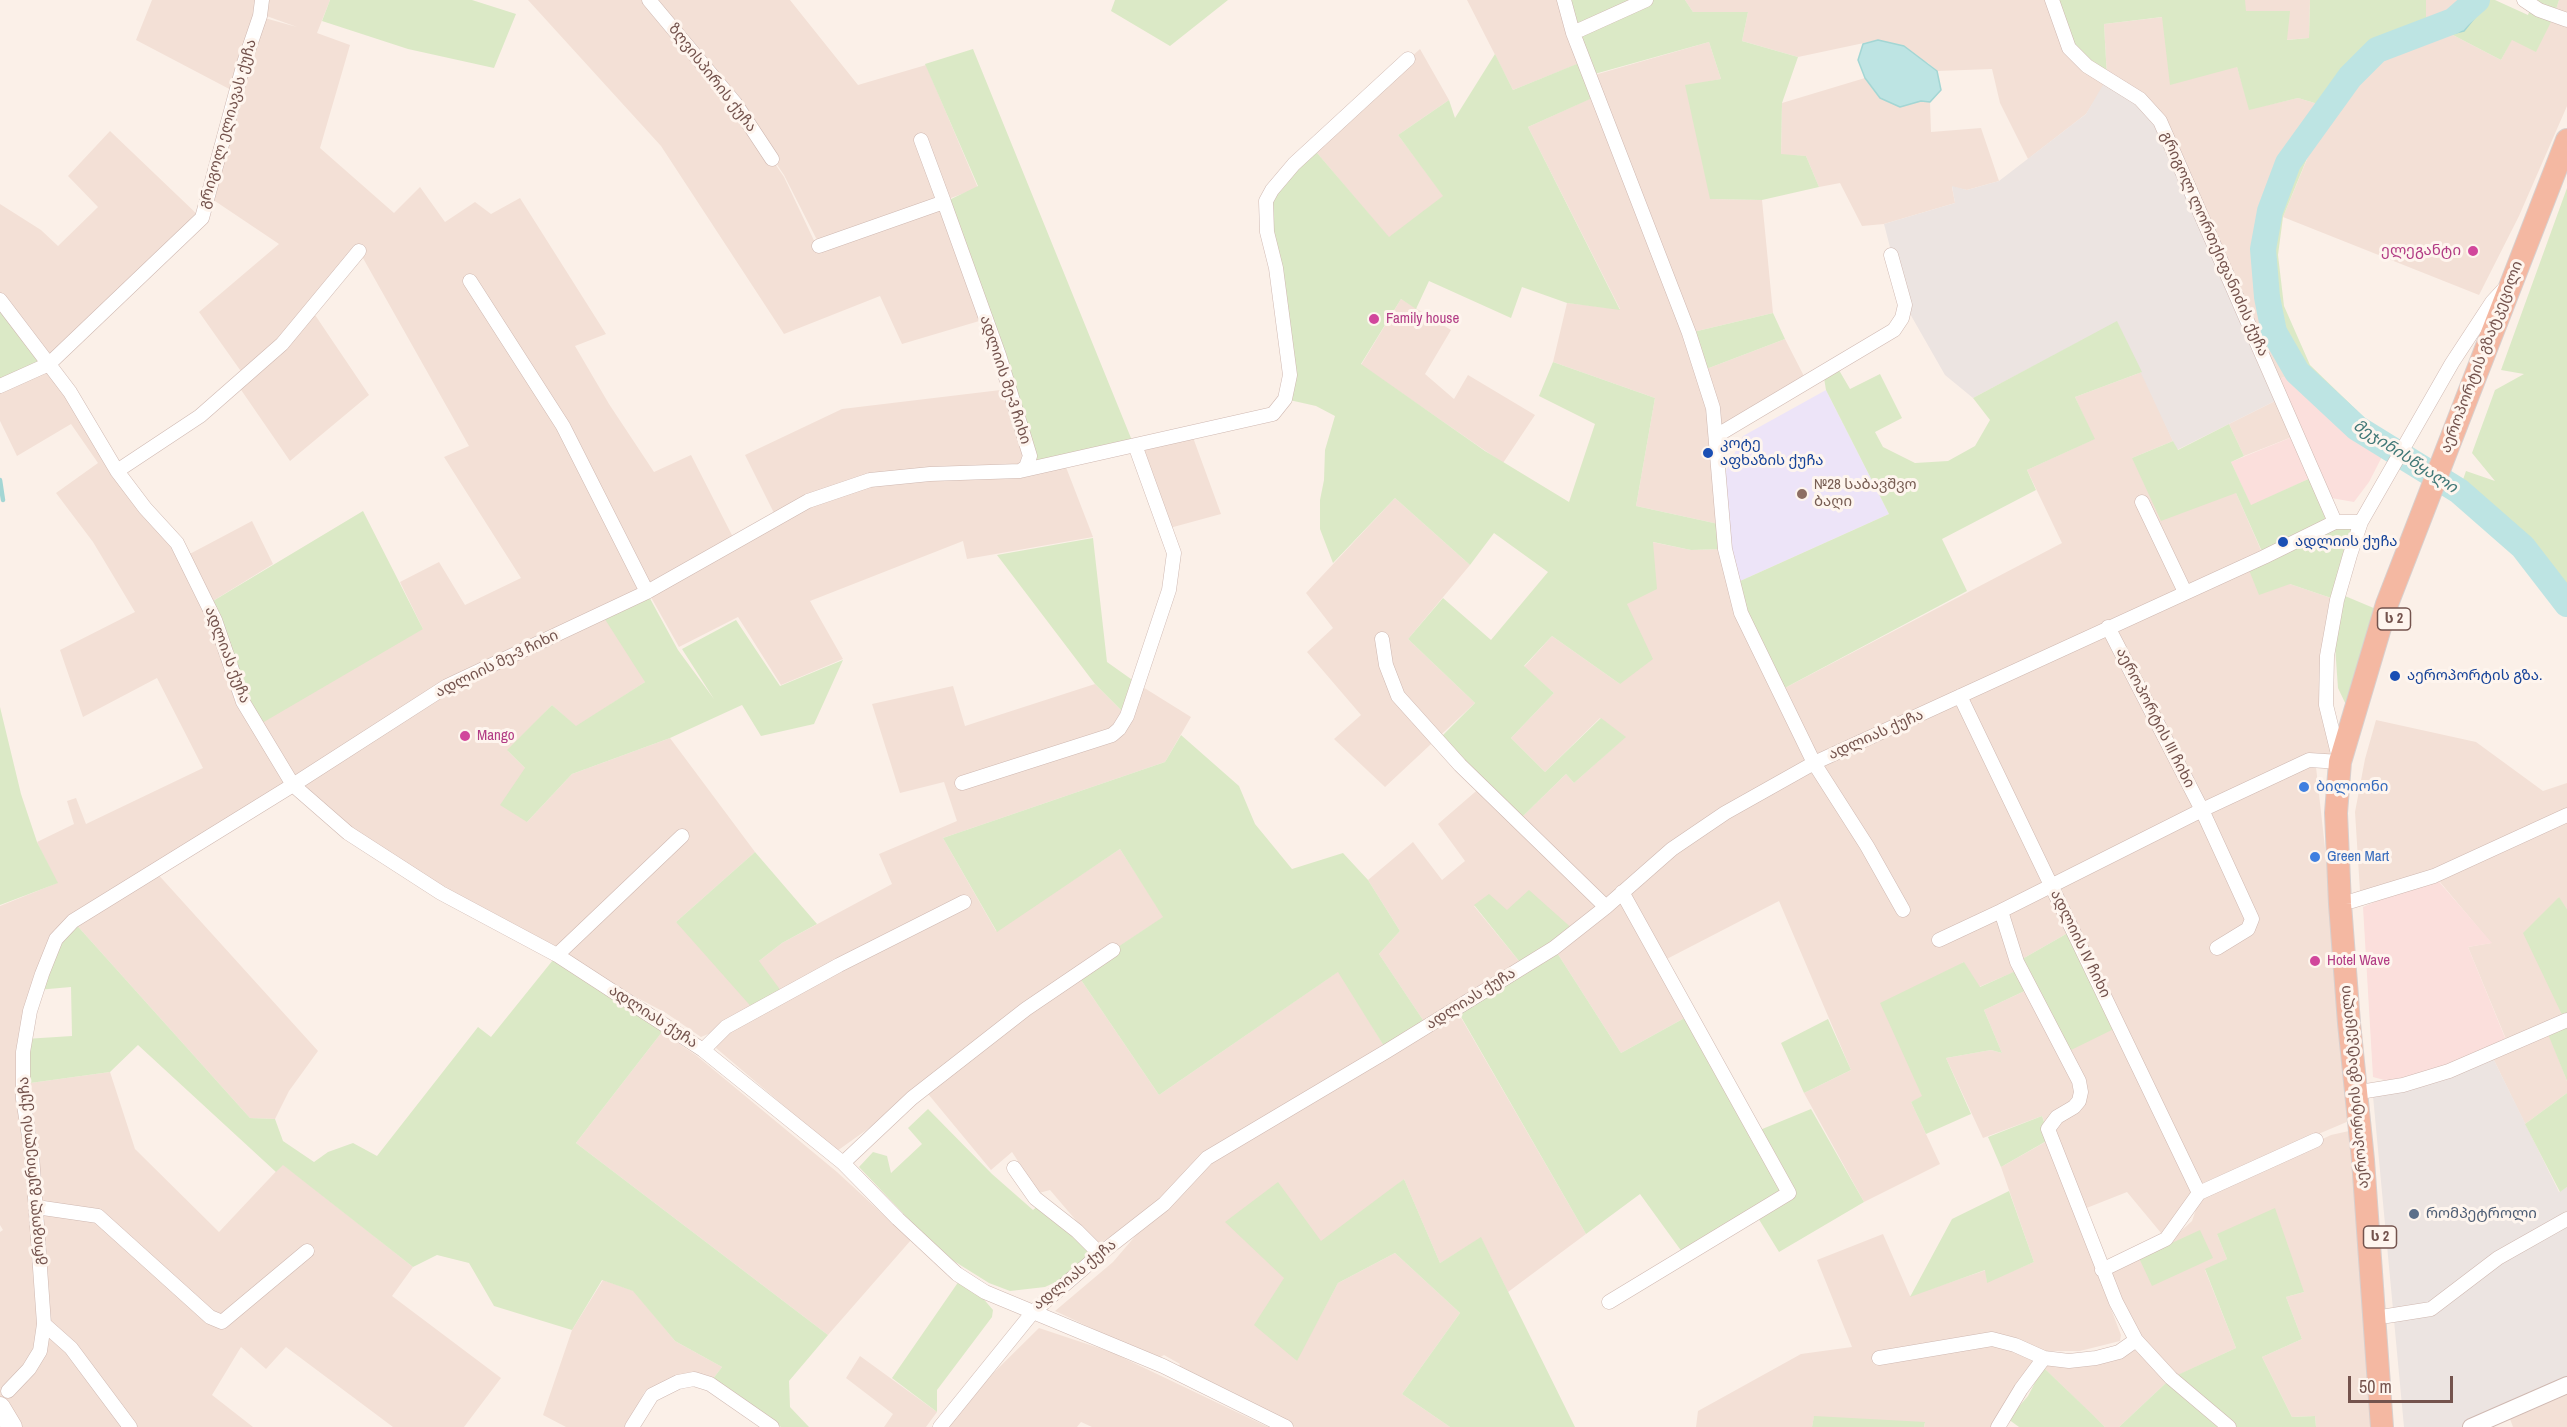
<!DOCTYPE html>
<meta charset="utf-8">
<style>
body{margin:0}
#map{position:relative;width:2567px;height:1427px;overflow:hidden;background:#fbf0e8;font-family:"Archivo Narrow",sans-serif}
canvas{display:block}
.scale{position:absolute;left:2348px;top:1376px;width:105px;height:27px;box-sizing:border-box;border:3px solid #74534d;border-top:0;padding-left:8px;font-size:18px;line-height:21px;white-space:nowrap;color:#74534d;-webkit-text-stroke:4px #fef5ee;paint-order:stroke}
</style>
<div id="map">
<canvas width="2567" height="1427"></canvas>
<div class="scale">50 m</div>
</div>
<script>
const ctx = document.querySelector('canvas').getContext('2d');
ctx.lineJoin = 'round';
function fillPath(path, color) { ctx.fillStyle = color; ctx.fill(path, 'evenodd'); }
const toPath = rows => new Path2D(rows.map(r => 'M' + r).join(''));
function trace(path, color, width, dash) { ctx.strokeStyle = color; ctx.lineWidth = width; ctx.lineCap = dash ? 'butt' : 'round'; ctx.setLineDash(dash || []); ctx.stroke(path); }
function label(font, color, halo, rows, align = 'center') {
  ctx.font = font + ' "Archivo Narrow","Noto Sans Georgian",sans-serif'; ctx.lineWidth = 6; ctx.setLineDash([]); ctx.textBaseline = 'middle'; ctx.strokeStyle = halo; ctx.fillStyle = color; for (const [text, x, y, turn = 0] of rows) {
    ctx.save(); ctx.translate(x, y); ctx.rotate((+turn || 0) * Math.PI / 180); ctx.textAlign = isNaN(turn) ? turn : align; if (halo) ctx.strokeText(text, 0, 0); ctx.fillText(text, 0, 0); ctx.restore();
  }
}
fillPath(toPath([
 [152,0,260,0,235,92,136,40],
 [263,0,330,0,317,33,350,45,320,148,394,213,420,187,445,222,475,202,491,214,520,198,606,334,575,346,609,404,654,472,691,455,736,543,870,479,777,519,745,455,842,409,1009,389,1064,462,1093,537,967,559,963,541,810,601,843,659,781,685,738,617,679,647,648,592,645,591,645,682,576,727,552,705,508,751,525,768,527,822,572,774,670,738,755,852,676,922,759,961,782,943,892,884,879,854,957,821,944,782,900,793,872,704,953,686,965,726,1095,684,1126,715,1138,684,1191,717,1165,762,943,838,996,931,1120,849,1164,917,1077,974,1159,1095,1339,971,1387,1051,1427,1026,1379,954,1400,931,1368,880,1413,842,1442,880,1465,861,1438,824,1482,786,1518,821,1566,774,1574,783,1625,737,1600,718,1545,772,1511,738,1554,693,1524,667,1552,636,1620,684,1627,603,1652,542,1691,550,1725,549,1781,690,2062,543,2027,470,2094,439,2075,397,2142,372,2173,441,2132,458,2236,493,2264,557,2290,584,2337,600,2326,705,2340,762,2309,760,2052,885,2073,930,2017,962,2021,969,1979,987,1963,962,1909,1064,1923,1097,1911,1102,1940,1164,1864,1202,1804,1093,1851,1070,1779,901,1661,962,1690,1015,1621,1053,1554,948,1507,910,1474,906,1523,966,1456,1009,1586,1234,1508,1292,1481,1238,1440,1263,1404,1179,1284,1278,1296,1361,1338,1283,1395,1253,1460,1313,1402,1394,1450,1427,1295,1427,1178,1368,1180,1364,1164,1355,1157,1359,1055,1311,1113,1262,1161,1206,1097,1245,1050,1190,1039,1193,1012,1152,991,1170,924,1089,837,1151,716,1048,725,1027,701,1037,666,1013,461,905,348,833,293,786,155,871,318,1051,289,1091,275,1119,250,1118,73,921,42,974,23,1084,110,1072,135,1149,219,1232,283,1164,413,1267,392,1296,501,1378,464,1427,393,1427,286,1347,266,1369,241,1347,212,1395,253,1427,12,1427,0,1407,0,1232,3,1230,0,1225,0,906,57,883,37,842,74,824,67,801,76,798,86,824,203,768,157,678,83,717,60,650,135,612,93,542,56,493,98,463,71,424,17,456,0,421,0,386,49,364,184,557,252,521,273,564,208,604,423,629,400,582,439,562,465,605,521,578,444,457,469,446,359,251,311,309,369,395,290,461,237,384,245,377,199,312,279,244,209,197,261,17,297,27,261,14],
 [528,0,648,0,734,103,784,177,818,249,819,244,784,175,736,104,650,0,790,0,858,85,926,65,978,188,856,233,944,203,986,319,902,344,880,296,784,334,661,146],
 [1467,0,1564,0,1585,61,1513,90],
 [1685,0,2052,0,2107,77,2104,24,2163,17,2237,67,2250,109,2298,98,2328,107,2350,77,2377,50,2451,34,2501,60,2512,39,2554,16,2559,0,2567,0,2567,106,2519,216,2479,295,2283,217,2327,111,2263,249,2267,297,2274,332,2297,372,2274,381,2096,99,2086,114,2028,159,2000,103,1992,69,1937,71,1928,63,1878,40,1798,57,1742,41,1748,12,1693,12],
 [2245,0,2310,0,2309,38,2286,40,2245,11],
 [2426,0,2465,0,2426,23],
 [1709,42,1721,79,1686,86,1711,199,1762,200,1773,313,1689,333,1701,371,1785,339,1807,382,1716,436,1723,525,1636,506,1655,398,1553,362,1567,303,1620,309,1528,127,1598,95,1591,76],
 [1420,49,1449,100,1398,135,1444,196,1389,238,1312,147],
 [1865,78,1880,98,1900,107,1921,101,1930,102,1931,132,1981,128,1999,181,1967,190,1952,187,1955,203,1884,224,1862,226,1840,183,1819,187,1806,156,1781,155,1782,103],
 [110,131,200,217,49,363,0,300,0,204,41,230,58,246,98,207,68,176],
 [1401,299,1451,330,1425,374,1454,399,1468,375,1535,415,1503,463,1361,365],
 [2281,398,2297,435,2244,456,2229,424],
 [1191,432,1221,514,1166,529,1135,445],
 [1395,498,1470,565,1408,639,1475,703,1385,787,1334,739,1361,715,1307,652,1333,628,1306,593],
 [2376,720,2476,742,2543,791,2567,783,2567,909,2558,897,2565,1021,2547,1029,2567,1081,2567,1093,2525,1124,2490,1052,2508,1044,2468,947,2491,943,2435,876,2360,891,2355,812,2365,759],
 [2305,767,2316,767,2331,902,2349,1121,2198,1185,2057,888],
 [2031,988,2120,1026,2199,1193,2166,1239,2127,1192,2079,1211,2042,1116,1983,1138,1946,1058,1991,1050,2002,1053,1984,1010],
 [662,1032,697,1056,837,1172,911,1240,828,1335,576,1143],
 [2349,1131,2378,1427,2316,1427,2315,1416,2292,1417,2262,1357,2302,1339,2286,1297,2304,1292,2217,1234,2227,1259,2205,1270,2236,1348,2172,1378,2139,1341,2107,1270,2170,1241,2192,1221,2200,1197,2331,1135],
 [2047,1141,2121,1335,2120,1341,2080,1351,2040,1351,1994,1427,1924,1427,1925,1423,1814,1417,1812,1427,1696,1427,1698,1411,1801,1354,1852,1347,1817,1260,1883,1234,1910,1296,1986,1270,1987,1282,2034,1262,2001,1167],
 [603,1280,634,1291,675,1341,722,1367,712,1380,681,1375,645,1391,626,1427,566,1427,543,1415,572,1330],
 [1039,1328,1111,1352,1268,1427,1092,1427,1081,1422,1077,1427,946,1427,964,1402],
 [2134,1349,2168,1381,2119,1427,2105,1427,2043,1367,2050,1364],
 [860,1356,937,1412,926,1427,884,1427,893,1414,846,1378],
 [2567,1385,2567,1427,2513,1427,2507,1411]
]), '#f3e0d6');
fillPath(toPath([
 [2297,372,2357,428,2387,447,2369,482,2354,502,2331,498,2276,380],
 [2297,435,2315,476,2251,506,2231,462],
 [2434,876,2492,943,2468,947,2508,1045,2403,1085,2373,1077,2363,907]
]), '#fbdfdc');
fillPath(toPath([
 [2107,78,2160,121,2281,398,2177,450,2117,322,1973,398,1945,375,1905,305,1884,224,1955,203,1952,186,1967,190,1999,181,2086,114],
 [2490,1052,2559,1192,2567,1187,2567,1385,2471,1427,2404,1427,2373,1096]
]), '#ece4e1');
fillPath(toPath([
 [1826,390,1889,514,1738,582,1728,543,1724,475,1743,436]
]), '#ede4f8');
fillPath(toPath([
 [330,0,472,0,516,14,494,68,408,49,322,21],
 [1115,0,1228,0,1170,46,1111,11],
 [1564,0,1685,0,1693,12,1748,12,1742,41,1798,57,1782,103,1781,154,1806,156,1819,187,1762,200,1710,199,1685,85,1721,79,1709,42,1591,75,1599,95,1528,127,1620,310,1567,303,1522,287,1511,318,1429,281,1416,309,1401,299,1361,364,1485,451,1569,502,1595,424,1539,396,1553,362,1655,398,1636,506,1723,525,1725,549,1691,550,1653,542,1657,589,1627,604,1653,659,1620,684,1552,636,1524,666,1554,693,1511,738,1545,772,1601,718,1626,737,1574,783,1566,774,1518,821,1438,740,1475,703,1408,639,1443,598,1491,640,1548,572,1494,533,1470,565,1395,498,1333,563,1320,529,1320,500,1324,480,1325,450,1335,416,1316,406,1285,399,1290,375,1267,232,1272,190,1312,147,1389,237,1443,196,1398,135,1449,100,1455,118,1495,54,1513,90,1584,61],
 [2052,0,2245,0,2246,11,2290,11,2287,40,2309,38,2310,0,2426,0,2426,40,2377,50,2350,77,2328,107,2283,217,2278,255,2284,306,2310,365,2374,427,2387,447,2357,428,2297,372,2274,332,2267,297,2263,249,2270,211,2288,163,2328,107,2298,98,2249,110,2237,67,2170,85,2162,17,2104,24,2107,78,2069,48],
 [2489,0,2495,0,2528,15,2533,0,2559,0,2554,16,2536,52,2512,40,2501,60,2451,34,2464,31],
 [973,49,1133,443,1026,466,945,202,978,186,925,64],
 [2567,188,2567,604,2523,547,2459,491,2466,471,2495,481,2472,453,2495,390,2524,374,2501,370],
 [0,300,48,364,0,386],
 [1773,313,1785,339,1701,371,1689,333],
 [2117,321,2142,372,2075,397,2095,439,2027,470,2036,490,1942,539,1967,591,1781,690,1752,626,1738,582,1889,514,1826,390,1823,372,1836,365,1850,389,1880,374,1902,418,1875,432,1883,447,1915,463,1948,461,1975,446,1990,420,1973,398],
 [2229,424,2244,456,2231,462,2251,505,2315,476,2335,522,2361,522,2337,600,2290,584,2259,595,2247,565,2264,556,2236,493,2161,521,2132,458,2173,441,2178,450],
 [363,511,423,629,257,726,208,604],
 [1093,538,1107,662,1138,684,1127,716,1095,684,997,555],
 [647,593,678,650,714,699,682,649,736,620,780,686,843,660,814,724,761,736,742,705,670,738,572,774,527,822,500,805,525,768,507,750,552,705,576,726,645,682,601,613],
 [2345,596,2376,609,2348,709,2338,688,2335,646],
 [0,707,21,794,37,842,58,883,0,905],
 [1181,735,1239,786,1255,824,1292,869,1343,853,1368,880,1400,931,1379,954,1427,1026,1387,1051,1338,972,1159,1095,1077,974,1163,917,1120,849,997,932,943,838,1165,762],
 [755,852,817,924,782,943,759,961,784,995,755,1011,676,922],
 [1529,890,1575,931,1554,948,1621,1053,1690,1015,1755,1132,1811,1109,1864,1202,1779,1252,1755,1213,1685,1256,1640,1194,1586,1234,1456,1008,1523,966,1474,905,1489,894,1507,910],
 [2559,897,2567,909,2567,1081,2546,1029,2565,1021,2523,933],
 [73,921,250,1118,275,1119,283,1141,314,1162,328,1152,353,1143,377,1156,478,1027,491,1037,557,955,662,1032,576,1143,828,1335,789,1381,790,1407,809,1427,781,1427,712,1380,722,1367,675,1341,633,1291,602,1280,572,1330,494,1306,469,1263,437,1255,413,1267,283,1165,276,1172,138,1045,110,1072,23,1084,25,1039,72,1036,71,987,37,990,42,974],
 [2073,930,2120,1026,2065,1053,2031,988,1984,1010,2002,1053,1991,1050,1946,1058,1971,1114,1926,1134,1911,1102,1922,1096,1880,1003,1964,962,1980,987,2020,969,2017,962],
 [1828,1019,1851,1070,1804,1093,1781,1043],
 [2567,1093,2567,1187,2560,1192,2525,1124],
 [928,1109,992,1174,1033,1210,1039,1205,1073,1234,1089,1252,1081,1263,1062,1279,1045,1287,1010,1291,989,1283,941,1253,859,1167,873,1152,887,1156,891,1173,922,1144,908,1128],
 [2042,1116,2050,1139,2001,1167,1988,1137],
 [1404,1179,1440,1263,1481,1237,1575,1427,1450,1427,1402,1394,1460,1313,1395,1253,1338,1283,1297,1361,1254,1325,1284,1278,1225,1222,1278,1182,1321,1241],
 [2009,1191,2034,1262,1987,1283,1985,1270,1910,1297,1952,1219],
 [2275,1208,2304,1292,2286,1297,2302,1339,2262,1357,2292,1417,2315,1416,2316,1427,2229,1427,2171,1378,2236,1348,2205,1269,2227,1259,2217,1234],
 [2200,1230,2213,1258,2152,1286,2139,1258],
 [959,1281,976,1290,993,1310,992,1317,937,1390,937,1412,892,1378],
 [2043,1367,2093,1415,2105,1427,2019,1427,2008,1419,2028,1396],
 [2168,1381,2219,1427,2119,1427],
 [1814,1416,1925,1422,1924,1427,1812,1427]
]), '#dbe9c6');
const water = toPath([
 [2465,0,2489,0,2464,31,2426,40,2426,23,2445,17,2465,0],
 [1878,40,1904,46,1937,71,1941,90,1930,102,1921,101,1900,107,1880,98,1865,78,1858,60,1863,44,1878,40]
]);
fillPath(water, '#bde4e3');
trace(water, '#a3d6d4', 1.5);
trace(toPath([
 [0,480,3,500]
]), '#a3d6d4', 4.5);
trace(toPath([
 [2477,0,2453,21,2377,50,2350,77,2288,163,2270,211,2263,249,2267,297,2274,332,2297,372,2357,428,2459,491,2523,547,2567,604]
]), '#bde4e3', 26);
const minor = toPath([
 [649,0,735,103,772,159],
 [1564,0,1573,33,1689,333,1713,408,1725,549,1741,613,1814,763,1867,846,1903,910],
 [2052,0,2069,48,2087,66,2140,99,2160,121,2335,522],
 [2524,0,2539,10,2567,20],
 [1573,33,1646,0],
 [921,140,944,202],
 [470,281,563,426,647,592],
 [0,300,70,392,117,471,145,508,177,543,215,620,243,702,293,785,348,833,441,893,557,955,703,1050,843,1163,898,1219,957,1274,985,1292,1163,1366,1286,1427],
 [0,386,49,364,202,218,244,63,260,16,262,0],
 [1716,436,1894,330,1902,318,1905,305,1891,255],
 [117,471,200,416,282,344,359,251],
 [1020,471,1273,414,1285,399,1290,375,1276,268,1267,232,1266,201,1272,190,1294,164,1408,59],
 [2142,502,2185,592],
 [2108,627,2202,810,2252,919,2248,929,2217,948],
 [1382,639,1386,665,1398,696,1460,765,1606,907],
 [1960,696,2199,1193],
 [962,783,1112,735,1119,729,1127,716,1169,590,1174,553,1135,445],
 [2352,901,2434,876,2567,815],
 [1939,940,2001,911],
 [557,955,682,836],
 [703,1050,726,1027,839,965,964,902],
 [2366,1091,2403,1085,2449,1071,2567,1020],
 [843,1163,912,1098,1026,1009,1113,950],
 [1014,1168,1035,1198,1077,1231,1100,1254],
 [36,1207,98,1216,210,1317,222,1322,307,1251],
 [2102,1270,2166,1239,2199,1193,2316,1140],
 [1609,1302,1789,1193,1622,892],
 [2387,1316,2431,1309,2498,1258,2567,1219],
 [44,1324,71,1348,130,1427],
 [1879,1358,1992,1339,2015,1345,2044,1358],
 [8,1391,29,1369,40,1351,44,1324,32,1155,23,1099,23,1052,30,1011,42,974,56,939,73,921,293,785,447,686,647,592,808,501,870,480,930,474,1020,471,1026,467,1030,456,999,355,944,202,819,246],
 [632,1427,652,1395,678,1382,694,1379,710,1384,772,1427],
 [940,1427,1033,1312,1100,1254,1164,1204,1207,1158,1387,1051,1554,948,1606,907,1672,849,1725,813,1814,763,2264,557,2335,522,2361,522],
 [1998,1427,2021,1389,2044,1358,2069,1361,2096,1358,2119,1352,2136,1340],
 [2229,1427,2171,1378,2136,1340,2116,1302,2048,1129,2057,1117,2074,1107,2079,1101,2081,1092,2079,1081,2017,962,2001,911,2202,810,2309,760,2340,762,2326,705,2327,656,2337,600,2350,555,2361,522,2452,363,2492,302,2504,289]
]);
const tertiary = toPath([
 [2471,1427,2567,1385]
]);
const secondary = toPath([
 [0,1407,12,1427]
]);
const trunk = toPath([
 [2382,1427,2363,1160,2349,1023,2340,904,2336,813,2340,762,2387,604,2567,140]
]);
trace(minor, '#cfb8b1', 15);
trace(tertiary, '#cfb8b1', 18);
trace(secondary, '#d2b7ae', 21);
trace(trunk, '#d8cfcd', 24);
trace(minor, '#fff', 14);
trace(tertiary, '#fff', 16);
trace(secondary, '#fff', 20);
trace(trunk, '#f4b8a2', 22);
for (const [x, y, r, color] of [
 [2473,251,6,"#d1479c"],
 [1374,319,6,"#d1479c"],
 [1708,453,6,"#1a4fb4"],
 [1802,494,6,"#8d6e63"],
 [2283,542,6,"#1a4fb4"],
 [2395,676,6,"#1a4fb4"],
 [465,736,6,"#d1479c"],
 [2304,787,6,"#3f7fe0"],
 [2315,857,6,"#3f7fe0"],
 [2315,961,6,"#d1479c"],
 [2414,1214,6,"#5c6f8a"]
]) { const dot = new Path2D(); dot.arc(x, y, r, 0, 2 * Math.PI); ctx.fillStyle = color; ctx.fill(dot); trace(dot, '#fef5ee', 2); }
for (const [x, y, w] of [
 [2394,619,33],
 [2380,1237,33]
]) { const box = new Path2D(); box.roundRect(x - w / 2, y - 11, w, 22, 4.5); ctx.fillStyle = '#fef5ee'; ctx.fill(box); trace(box, '#74534d', 1.5); }
label('bold 14px', '#74534d', null, [
 ["ს 2",2394,619],
 ["ს 2",2380,1237]
]);
label('15px', '#74534d', '#fef5ee', [
 ["ზღვისპირის ქუჩა",712,78,52],
 ["გრიგოლ ელიავას ქუჩა",228,124,-74],
 ["გრიგოლ ლორთქიფანიძის ქუჩა",2214,244,66],
 ["აეროპორტის გზატკეცილი",2482,357,-69],
 ["ადლიის მე-3 ჩიხი",1005,380,72],
 ["ადლიას ქუჩა",227,655,69],
 ["ადლიის მე-3 ჩიხი",497,664,-26],
 ["აეროპორტის III ჩიხი",2155,718,63],
 ["ადლიას ქუჩა",1876,735,-24],
 ["ადლიის IV ჩიხი",2080,944,64],
 ["ადლიას ქუჩა",1471,999,-32],
 ["ადლიას ქუჩა",653,1017,33],
 ["აეროპორტის გზატკეცილი",2355,1087,-95],
 ["გრიგოლ გურიელის ქუჩა",32,1171,-95],
 ["ადლიას ქუჩა",1075,1275,-39]
]);
label('15px', '#b23c85', '#fef5ee', [
 ["ელეგანტი",2461,251,"right"],
 ["Family house",1386,319],
 ["Mango",477,736],
 ["Hotel Wave",2327,961]
], 'left');
label('15px', '#164399', '#fef5ee', [
 ["კოტე",1720,444],
 ["აფხაზის ქუჩა",1720,461],
 ["ადლიის ქუჩა",2295,542],
 ["აეროპორტის გზა.",2407,676]
], 'left');
label('15px', '#785e54', '#fef5ee', [
 ["№28 საბავშვო",1814,485],
 ["ბაღი",1814,502]
], 'left');
label('15px', '#366cbe', '#fef5ee', [
 ["ბილიონი",2316,787],
 ["Green Mart",2327,857]
], 'left');
label('15px', '#4e5e75', '#fef5ee', [
 ["რომპეტროლი",2426,1214]
], 'left');
label('italic 16px', '#417877', '#fef5ee', [
 ["მეჯინისწყალი",2405,457,33]
]);
</script>
